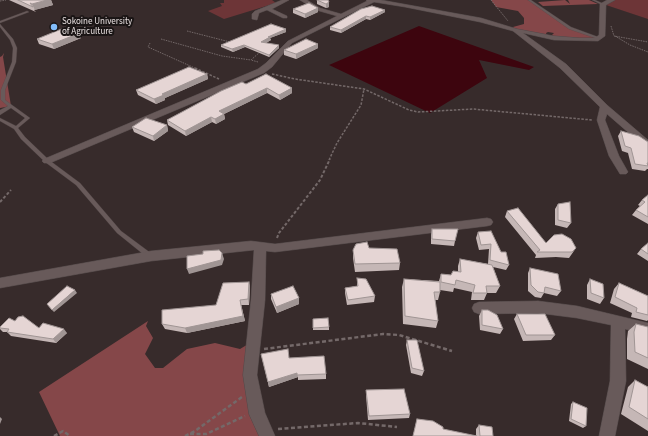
<!DOCTYPE html>
<style>
body{margin:0}
canvas{display:block;background:#372b2b}
</style>
<canvas width="648" height="436"></canvas>
<script>
const ctx = document.querySelector('canvas').getContext('2d');
ctx.lineJoin = 'round';
function fillPath(path, color) { ctx.fillStyle = color; ctx.fill(path, 'evenodd'); }
const toPath = rows => new Path2D(rows.map(r => 'M' + r).join(''));
function trace(path, color, width, dash) { ctx.strokeStyle = color; ctx.lineWidth = width; ctx.lineCap = dash ? 'butt' : 'round'; ctx.setLineDash(dash || []); ctx.stroke(path); }
function label(font, color, halo, rows, align = 'center') {
  ctx.font = font + ' "Source Sans 3",sans-serif'; ctx.lineWidth = 4; ctx.setLineDash([]); ctx.textBaseline = 'middle'; ctx.strokeStyle = halo; ctx.fillStyle = color; for (const [text, x, y, turn = 0] of rows) {
    ctx.save(); ctx.translate(x, y); ctx.rotate((+turn || 0) * Math.PI / 180); ctx.textAlign = isNaN(turn) ? turn : align; if (halo) ctx.strokeText(text, 0, 0); ctx.fillText(text, 0, 0); ctx.restore();
  }
}
fillPath(toPath([
 [224,0,272,0,276,3,224,19,208,11,222,6,220,3,224,3],
 [612,0,648,0,648,19,603,4]
]), '#6d3537');
fillPath(toPath([
 [491,0,529,0,570,28,599,38,554,38,552,35,554,33,548,32,546,33,547,36,515,30,513,27,524,24,524,18,518,11,496,7],
 [565,0,570,4,568,0,589,0,598,4,543,6,538,2],
 [4,53,3,57,11,106,0,108,0,57,2,56],
 [148,321,146,326,153,338,145,354,155,368,163,368,187,349,215,343,240,349,255,340,250,375,266,436,60,436,39,392]
]), '#854749');
fillPath(toPath([
 [419,26,534,67,529,70,479,60,487,78,430,113,329,65]
]), '#3d050e');
const lane = toPath([
 [528,0,531,0,571,27,601,38,598,39,569,29,528,0],
 [592,0,595,0,604,4,602,5,592,0],
 [27,11,29,12,0,23,0,21,27,11],
 [0,24,13,39,17,48,16,62,5,90,5,100,30,118,18,128,25,137,49,160,80,183,121,231,152,254,153,256,152,258,148,258,117,233,76,185,45,162,21,139,14,129,0,121,0,118,16,126,25,118,11,108,0,115,0,110,8,106,1,100,1,90,12,62,13,48,10,40,0,27,0,24]
]);
const street = toPath([
 [282,0,289,0,272,9,287,16,287,18,283,18,267,10,259,13,257,20,252,19,252,14,255,11,282,0],
 [300,0,307,0,320,8,341,14,367,1,366,0,381,0,481,18,517,29,554,36,579,38,595,38,599,35,600,4,607,0,615,0,606,5,605,36,598,41,554,40,523,33,566,64,607,105,648,140,648,148,645,147,607,114,605,120,619,156,628,172,626,174,620,174,609,156,597,120,600,107,560,68,513,31,480,22,405,7,374,2,292,43,272,67,264,73,50,163,44,163,42,161,44,159,258,69,266,63,288,41,337,16,316,10,300,0],
 [487,218,491,219,493,222,491,225,487,226,275,252,266,251,265,300,257,375,265,413,275,436,259,436,249,414,243,375,251,300,254,250,151,261,0,288,0,278,151,251,251,241,275,244,487,218],
 [538,301,577,306,648,323,648,335,625,329,626,381,615,436,599,436,610,381,611,325,577,318,538,313,479,314,474,312,472,308,474,304,479,302,538,301]
]);
trace(lane, '#534949', 0.5);
trace(street, '#534949', 1);
trace(toPath([
 [491,0,508,21],
 [0,1,6,0],
 [611,26,614,36,648,42],
 [187,31,230,42],
 [615,36,630,45,648,52],
 [161,39,222,56,251,60],
 [150,43,148,47,197,69],
 [258,62,251,60,260,52]
]), '#746969', 1, [1.5, 1]);
trace(toPath([
 [195,68,219,79],
 [272,74,295,79,364,89,409,110,418,112,473,109,592,120],
 [329,160,337,143,361,105,364,89]
]), '#746969', 1.5, [2.5, 1.5]);
trace(toPath([
 [0,202,11,190],
 [277,238,279,233,320,180,330,159]
]), '#746969', 2, [3, 2]);
trace(toPath([
 [264,349,383,334,399,335,452,351],
 [278,429,358,423,397,427],
 [190,434,206,434,245,416],
 [54,436,63,431,70,436],
 [185,436,195,431,242,397]
]), '#746969', 2.5, [4, 2.5]);
fillPath(lane, '#685a5a');
fillPath(street, '#685a5a');
fillPath(toPath([
 [9,0,51,0,53,5,34,10,36,12],
 [317,0,328,0,329,7,326,8,317,4],
 [293,9,318,12,305,18,293,13],
 [361,9,385,12,370,20,366,19,341,33,330,30,330,27],
 [286,29,286,32,270,38,271,40,266,43,279,48,269,57,245,47,233,52,221,47,221,45],
 [81,38,54,49,39,44,37,39],
 [318,44,318,48,296,59,284,55,284,50],
 [207,74,208,79,165,98,165,100,156,104,138,95,136,90],
 [246,84,292,93,280,100,267,93,224,114,225,119,216,124,212,122,186,136,168,125,167,120],
 [167,125,168,131,154,141,134,132,132,127],
 [621,131,648,142,648,169,647,169,645,171,632,169,628,153,622,151,618,136],
 [648,195,648,224,632,215,636,210,640,206,638,205,642,200],
 [558,204,571,223,567,228,555,225,555,209],
 [507,211,546,243,576,248,569,258,556,257,535,258,536,255,505,217],
 [432,229,455,241,454,246,431,244,431,235],
 [478,232,501,252,509,265,506,270,493,267,500,286,496,293,487,293,484,300,471,300,472,292,454,288,453,292,440,290,440,292,438,300,435,300,438,321,436,328,403,324,402,287,404,279,439,281,441,274,451,275,458,272,458,266,460,259,488,264,489,249,479,250,476,238],
 [648,243,648,261,637,254,641,249],
 [369,248,400,263,399,270,355,272,353,258,353,250],
 [530,268,561,291,557,296,544,293,541,298,535,297,528,291,528,273],
 [357,278,375,296,374,302,347,305,345,293,345,288,357,286],
 [590,279,604,298,600,304,587,299,587,285],
 [249,282,250,287,249,305,241,305,245,321,187,333,165,329,162,324,216,305],
 [619,283,648,296,648,320,647,321,631,317,632,313,610,303,614,289],
 [271,294,299,298,299,304,277,313,271,299],
 [482,310,503,329,500,334,480,330,479,316],
 [517,314,555,335,551,340,523,341,514,319],
 [313,319,329,327,329,330,313,330],
 [15,321,39,328,67,333,56,343,11,336,7,332,3,332,0,329,0,327],
 [636,324,648,327,648,369,627,359,627,339,628,331],
 [407,340,424,371,422,376,411,373,406,345],
 [261,354,289,358,326,374,326,379,298,380,298,377,269,387],
 [635,380,648,387,648,431,621,414,628,387],
 [366,390,410,414,409,418,368,420,366,395],
 [573,402,586,426,583,428,569,421,571,404],
 [417,419,443,429,476,436,476,429,479,425,493,436,413,436,416,423]
]), '#c5b7b6');
fillPath(toPath([
 [47,0,51,0,53,5,35,10,32,4],
 [329,2,329,7,326,8,326,4],
 [318,8,318,12,305,18,305,14],
 [385,10,385,12,370,20,370,17],
 [366,16,366,19,341,33,341,30],
 [286,29,286,32,270,38,271,40,262,45,261,42,268,37],
 [80,33,81,38,54,49,52,44],
 [318,44,318,48,296,59,296,54],
 [244,45,245,47,233,52,232,49],
 [279,45,279,48,269,57,269,55],
 [207,74,208,79,165,98,165,100,156,104,154,99,162,94],
 [267,88,267,93,224,114,225,119,216,124,215,119,219,111],
 [292,88,292,93,280,100,279,95],
 [211,117,212,122,186,136,185,131],
 [167,125,168,131,154,141,153,136],
 [222,253,224,259,222,265,189,274,187,269],
 [249,282,250,287,249,305,248,299],
 [75,290,77,293,54,312,52,310],
 [299,298,299,304,277,313,276,307],
 [240,300,245,321,187,333,185,328],
 [64,329,67,333,56,343,53,339],
 [297,373,298,377,269,387,268,382],
 [0,417,2,419,0,424]
]), '#a09594');
const building = toPath([
 [18,0,47,0,32,4,30,3,33,7,18,0],
 [317,0,328,0,329,2,326,4,317,0],
 [309,3,318,8,305,14,293,9,309,3],
 [372,6,385,10,370,17,366,16,341,30,330,27,361,9,372,6],
 [271,24,286,29,268,37,270,37,261,42,279,45,269,55,244,45,232,49,221,45,271,24],
 [64,28,80,33,52,44,37,39,64,28],
 [306,39,318,44,296,54,284,50,306,39],
 [189,67,207,74,162,94,164,95,154,99,136,90,189,67],
 [266,74,292,88,279,95,267,88,219,111,224,114,215,119,211,117,185,131,167,120,221,91,242,82,246,84,266,74],
 [146,118,167,125,153,136,132,127,146,118],
 [621,131,639,136,648,142,648,163,647,163,648,166,635,164,631,148,625,146,621,131],
 [648,195,648,217,636,210,645,202,642,200,648,195],
 [570,202,571,223,558,220,558,204,570,202],
 [518,208,546,243,554,235,562,234,571,239,576,248,572,252,537,252,540,250,507,211,518,208],
 [432,229,458,229,455,241,432,239,432,229],
 [491,231,501,252,506,252,509,265,490,260,491,244,481,245,478,232,491,231],
 [367,242,369,248,397,249,400,263,355,264,353,250,356,244,367,242],
 [648,243,648,254,641,249,648,243],
 [219,250,222,253,221,260,187,269,187,256,203,254,203,251,219,250],
 [460,259,492,265,500,286,486,286,487,293,473,293,475,285,456,280,455,285,441,282,441,274,451,275,453,271,461,272,460,259],
 [530,268,558,274,561,291,545,287,544,293,538,292,531,285,530,268],
 [357,278,366,279,375,296,348,300,345,288,358,286,357,278],
 [404,279,440,282,440,292,434,292,438,321,405,316,404,279],
 [590,279,603,284,604,298,591,293,590,279],
 [249,282,248,299,240,300,243,316,185,328,162,324,162,310,216,305,223,283,249,282],
 [619,283,648,296,648,315,636,312,637,308,615,297,619,283],
 [67,286,75,290,52,310,47,304,67,286],
 [293,286,299,298,276,307,271,294,293,286],
 [482,310,488,310,497,315,503,329,482,325,482,310],
 [517,314,545,314,555,335,526,335,517,314],
 [23,316,39,328,43,323,64,329,53,339,7,332,9,329,0,328,0,327,9,318,15,321,18,317,23,316],
 [328,318,329,327,313,328,313,319,328,318],
 [636,324,648,327,648,358,635,352,634,332,636,324],
 [407,340,417,340,424,371,412,368,407,340],
 [288,349,289,358,324,356,326,374,297,375,297,373,268,382,261,354,288,349],
 [635,380,648,387,648,419,629,407,635,380],
 [404,389,410,414,369,416,366,390,404,389],
 [573,402,587,408,586,426,571,419,573,402],
 [417,419,433,421,443,427,443,429,477,436,413,436,417,419],
 [479,425,492,427,493,436,480,436,479,425]
]);
fillPath(building, '#e5d5d4');
trace(building, '#a09594', 1);
for (const [x, y, r, color] of [
 [54,27,4,"#82bcfa"]
]) { const dot = new Path2D(); dot.arc(x, y, r, 0, 2 * Math.PI); ctx.fillStyle = color; ctx.fill(dot); trace(dot, '#1a1515', 1.5); }
label('9px', '#e9e1e1', '#1a1515', [
 ["Sokoine University",62,22],
 ["of Agriculture",62,32]
], 'left');
</script>
